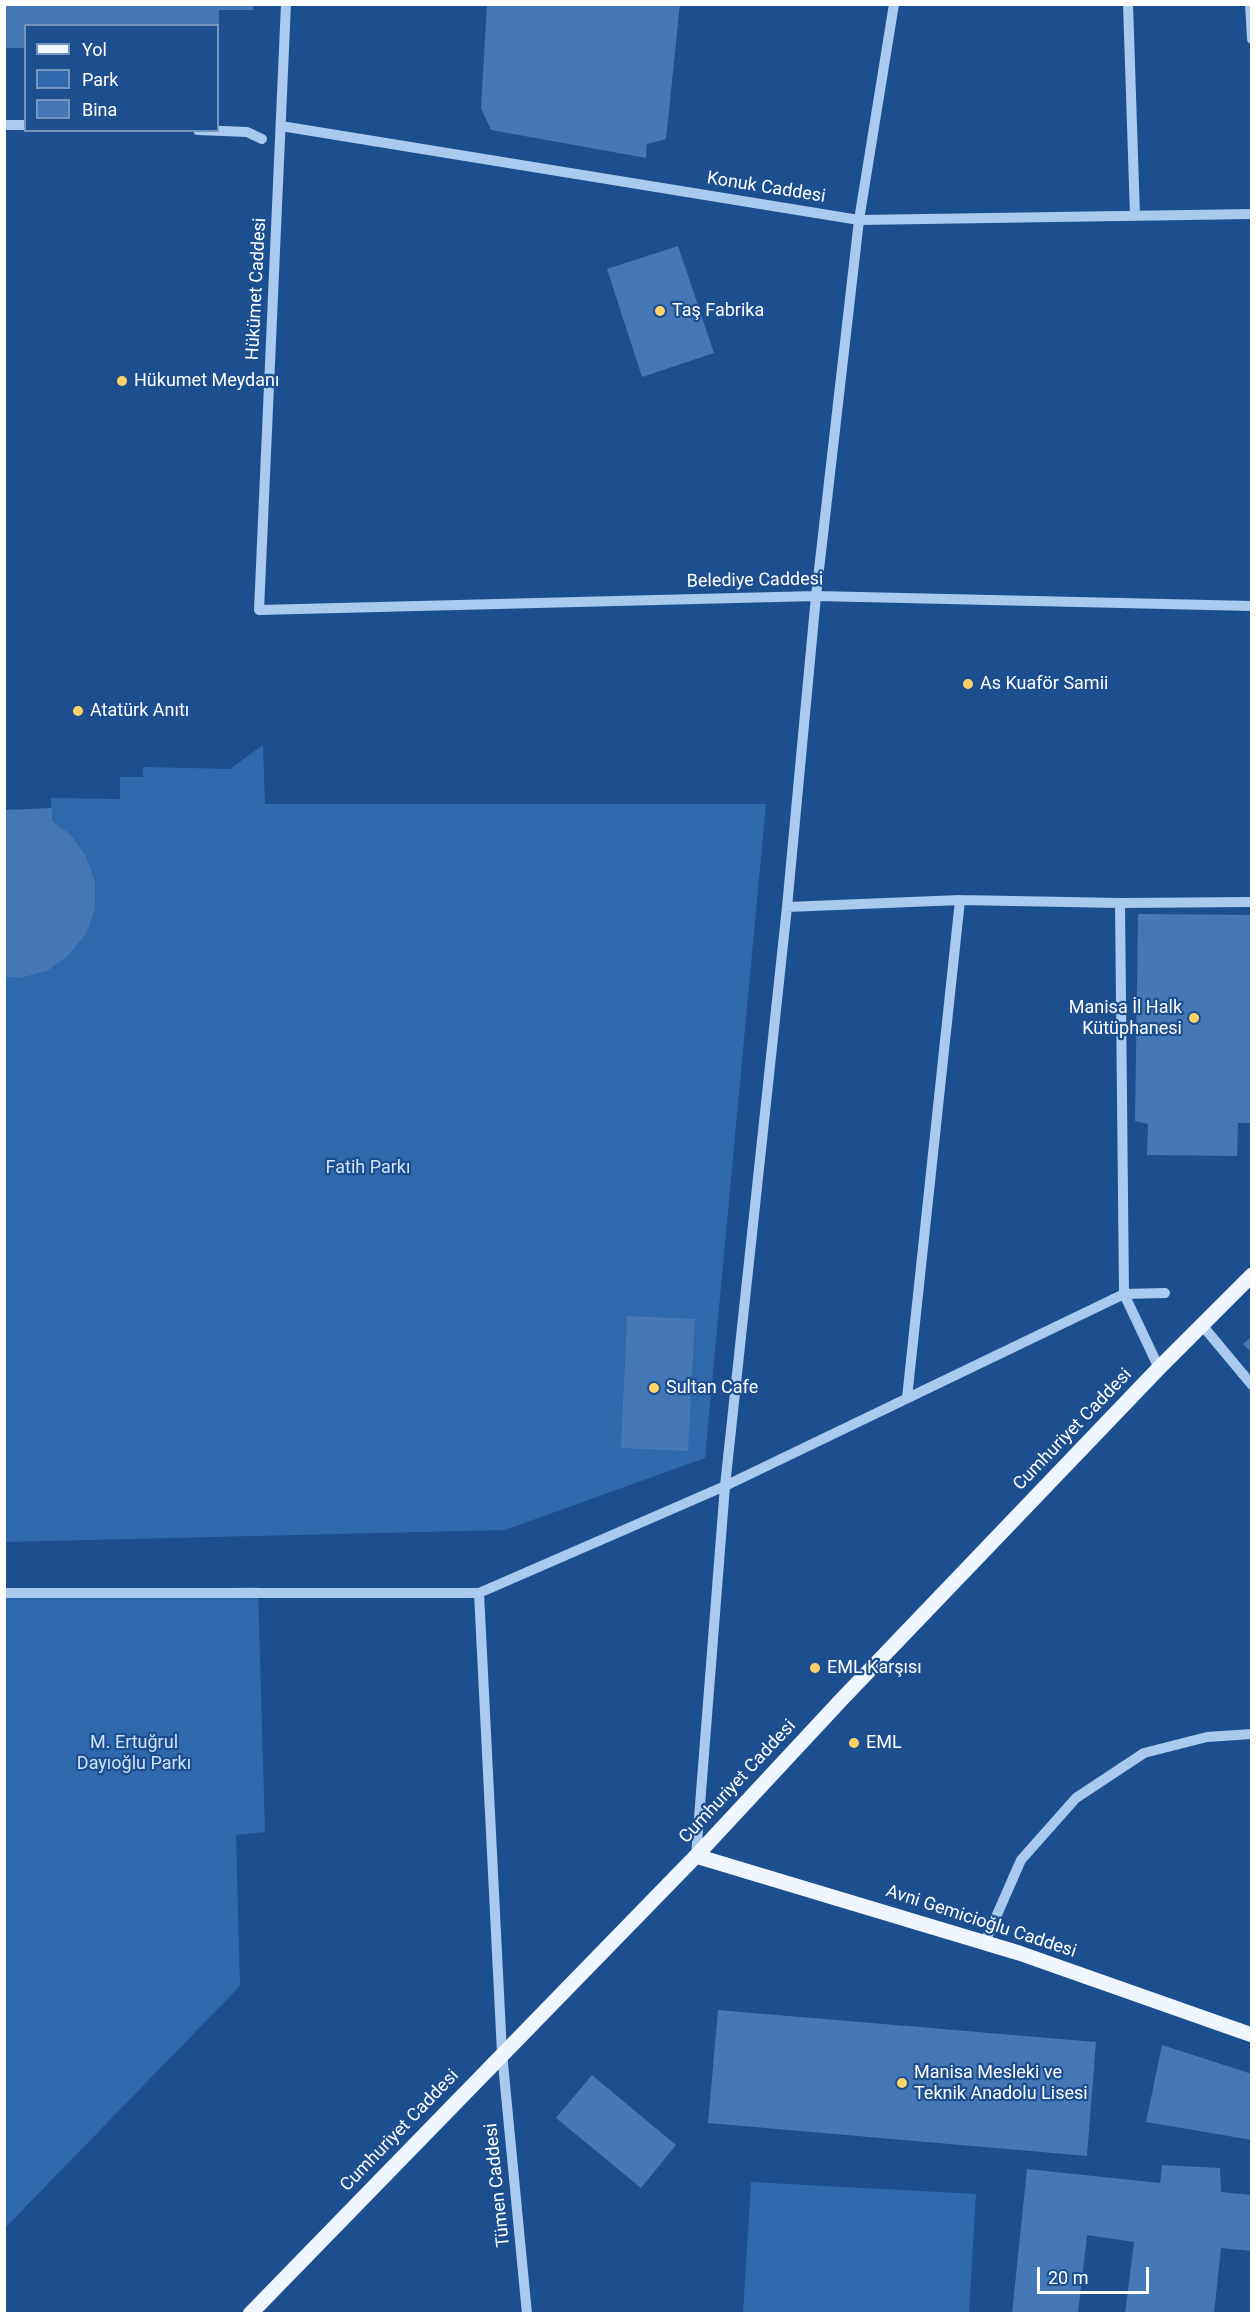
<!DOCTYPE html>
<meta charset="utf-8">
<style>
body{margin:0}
#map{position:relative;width:1256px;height:2318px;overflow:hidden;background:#1b4f8f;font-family:Roboto,sans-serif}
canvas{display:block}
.frame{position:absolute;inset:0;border:6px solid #fff;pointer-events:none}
.legend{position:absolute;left:24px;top:24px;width:195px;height:108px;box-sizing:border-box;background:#1b4f8f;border:2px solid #7695bc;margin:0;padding:8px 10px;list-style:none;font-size:18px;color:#fff}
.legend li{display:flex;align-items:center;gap:12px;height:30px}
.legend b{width:30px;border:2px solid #7695bc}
.scale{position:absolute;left:1037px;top:2267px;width:112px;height:27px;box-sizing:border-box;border:3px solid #fff;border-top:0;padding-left:8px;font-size:18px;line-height:21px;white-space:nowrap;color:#fff;-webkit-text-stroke:4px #1b4f8f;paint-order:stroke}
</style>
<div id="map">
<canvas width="1256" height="2318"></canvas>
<div class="frame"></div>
<ul class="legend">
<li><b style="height:8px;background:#f0f6ff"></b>Yol</li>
<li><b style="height:16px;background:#2e69ad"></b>Park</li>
<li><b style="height:16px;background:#4478b7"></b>Bina</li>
</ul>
<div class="scale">20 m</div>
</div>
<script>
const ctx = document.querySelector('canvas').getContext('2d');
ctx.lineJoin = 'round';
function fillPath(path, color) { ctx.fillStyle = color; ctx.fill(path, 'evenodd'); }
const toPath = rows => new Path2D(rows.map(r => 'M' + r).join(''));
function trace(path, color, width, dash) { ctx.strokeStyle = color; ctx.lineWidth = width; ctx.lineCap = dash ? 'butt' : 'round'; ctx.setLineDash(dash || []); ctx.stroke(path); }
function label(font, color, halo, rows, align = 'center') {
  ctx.font = font + ' Roboto,sans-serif'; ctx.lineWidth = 4.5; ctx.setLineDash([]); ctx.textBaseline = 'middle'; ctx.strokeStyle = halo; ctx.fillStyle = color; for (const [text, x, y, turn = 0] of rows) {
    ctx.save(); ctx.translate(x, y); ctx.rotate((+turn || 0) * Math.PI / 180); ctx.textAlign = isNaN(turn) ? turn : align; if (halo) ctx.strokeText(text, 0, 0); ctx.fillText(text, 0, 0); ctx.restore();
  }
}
fillPath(toPath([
 [263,745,265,804,766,804,705,1458,505,1530,5,1542,4,977,21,978,46,971,69,955,86,934,95,881,86,856,70,834,52,821,51,798,120,799,120,777,143,777,143,767,230,769],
 [258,1587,265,1832,236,1835,240,1986,5,2228,5,1595],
 [751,2182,976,2194,969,2313,743,2313]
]), '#2e69ad');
fillPath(toPath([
 [4,4,253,4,253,10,219,10,219,26,26,26,26,48,4,48],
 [487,4,680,4,666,139,647,144,646,158,491,130,481,108],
 [678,246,714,353,642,377,607,269],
 [52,808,52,821,70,834,86,856,95,881,95,909,86,934,69,955,47,971,21,978,4,977,4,810],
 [1138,914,1252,915,1252,1123,1238,1123,1237,1156,1147,1155,1148,1124,1135,1121],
 [627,1316,695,1319,688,1451,621,1448],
 [1252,1336,1252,1353,1243,1344],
 [718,2010,1096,2042,1087,2156,708,2123],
 [1162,2045,1252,2074,1252,2140,1146,2122],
 [592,2075,676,2145,641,2188,556,2118],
 [1162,2165,1220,2168,1221,2192,1252,2195,1252,2251,1221,2248,1214,2314,1125,2314,1134,2242,1087,2235,1078,2314,1012,2314,1027,2169,1160,2183]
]), '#4478b7');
trace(toPath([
 [286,4,259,610,816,596,1252,606],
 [1128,4,1135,216],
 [1250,4,1252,39],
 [4,125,26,125],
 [281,126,859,220,1252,214],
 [198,130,247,132,262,139],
 [1120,903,1124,1294,1159,1368],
 [787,907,960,900,1120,903,1252,902],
 [1202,1325,1252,1385],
 [907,1398,960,900],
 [4,1593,479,1593,725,1486,1124,1294,1165,1293],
 [479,1593,502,2053,527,2314],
 [696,1856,725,1486,787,907,816,596,859,220,894,4],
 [985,1942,1021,1860,1076,1798,1144,1753,1207,1737,1252,1734]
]), '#a9c9ee', 10);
trace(toPath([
 [696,1856,1019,1953,1252,2035],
 [250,2314,696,1856,842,1699,1159,1368,1252,1275]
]), '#f0f6ff', 15);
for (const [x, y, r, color] of [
 [660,311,6,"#ffd166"],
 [122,381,6,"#ffd166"],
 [968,684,6,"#ffd166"],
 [78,711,6,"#ffd166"],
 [1194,1018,6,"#ffd166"],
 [654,1388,6,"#ffd166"],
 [815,1668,6,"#ffd166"],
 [854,1743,6,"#ffd166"],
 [902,2083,6,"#ffd166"]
]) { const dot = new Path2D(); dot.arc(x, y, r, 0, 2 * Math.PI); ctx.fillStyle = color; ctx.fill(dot); trace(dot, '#1b4f8f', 2); }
label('18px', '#fff', '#1b4f8f', [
 ["Konuk Caddesi",766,188,9],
 ["Hükümet Caddesi",257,289,-87],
 ["Belediye Caddesi",755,581,-1],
 ["Cumhuriyet Caddesi",1073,1430,-46],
 ["Cumhuriyet Caddesi",738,1782,-47],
 ["Avni Gemicioğlu Caddesi",981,1922,18],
 ["Cumhuriyet Caddesi",400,2131,-46],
 ["Tümen Caddesi",498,2185,-96]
]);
label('18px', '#fff', '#1b4f8f', [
 ["Taş Fabrika",672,311],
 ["Hükumet Meydanı",134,381],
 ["As Kuaför Samii",980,684],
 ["Atatürk Anıtı",90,711],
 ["Manisa İl Halk",1182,1008,"right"],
 ["Kütüphanesi",1182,1029,"right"],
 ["Sultan Cafe",666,1388],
 ["EML Karşısı",827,1668],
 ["EML",866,1743],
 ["Manisa Mesleki ve",914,2073],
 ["Teknik Anadolu Lisesi",914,2094]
], 'left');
label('18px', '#cfe3fa', '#1b4f8f', [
 ["Fatih Parkı",368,1168],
 ["M. Ertuğrul",134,1743],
 ["Dayıoğlu Parkı",134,1764]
]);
</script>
